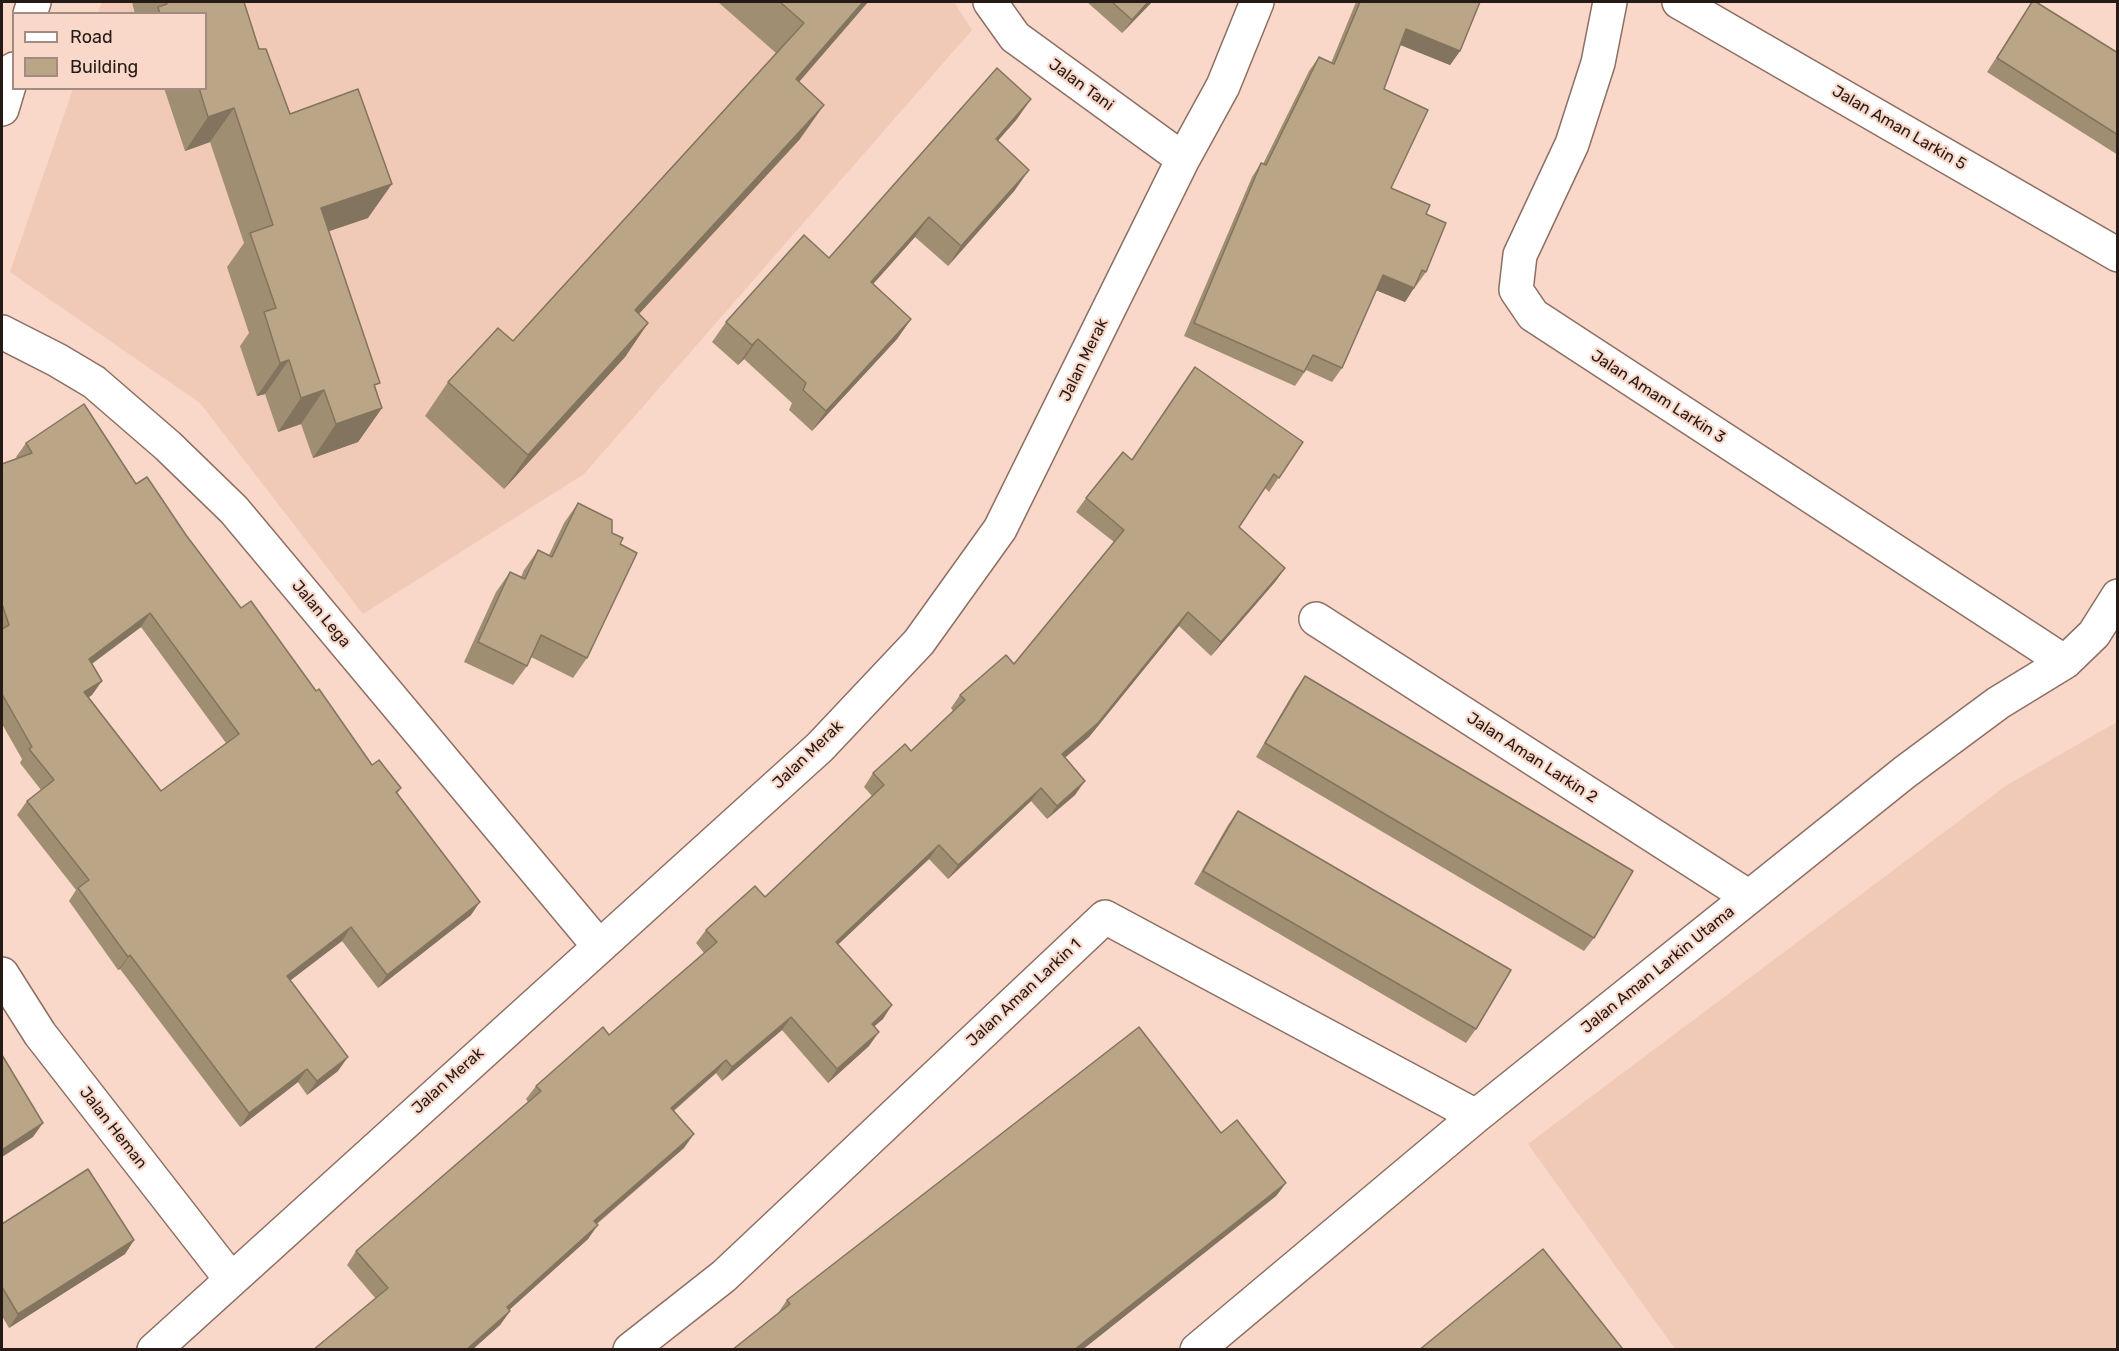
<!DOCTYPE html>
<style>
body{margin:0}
#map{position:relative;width:2119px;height:1351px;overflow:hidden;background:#f9d7c9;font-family:Rubik,sans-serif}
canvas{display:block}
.frame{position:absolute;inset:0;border:3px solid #251a15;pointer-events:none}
.legend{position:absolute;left:12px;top:12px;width:195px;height:78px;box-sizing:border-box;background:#f9d7c9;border:2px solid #a48b81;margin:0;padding:8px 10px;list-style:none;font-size:18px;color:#251a15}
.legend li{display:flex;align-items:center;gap:12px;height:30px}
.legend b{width:30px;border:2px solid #a48b81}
</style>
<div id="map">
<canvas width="2119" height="1351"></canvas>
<div class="frame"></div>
<ul class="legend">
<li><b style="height:8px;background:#fff"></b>Road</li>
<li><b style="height:16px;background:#baa586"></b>Building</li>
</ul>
</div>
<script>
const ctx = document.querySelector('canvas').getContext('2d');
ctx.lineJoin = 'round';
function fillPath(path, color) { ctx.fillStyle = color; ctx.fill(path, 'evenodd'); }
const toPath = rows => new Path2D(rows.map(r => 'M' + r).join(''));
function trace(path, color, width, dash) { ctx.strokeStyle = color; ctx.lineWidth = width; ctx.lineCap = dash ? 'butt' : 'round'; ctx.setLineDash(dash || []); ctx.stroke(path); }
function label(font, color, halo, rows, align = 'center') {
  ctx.font = font + ' Rubik,sans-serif'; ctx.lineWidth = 4.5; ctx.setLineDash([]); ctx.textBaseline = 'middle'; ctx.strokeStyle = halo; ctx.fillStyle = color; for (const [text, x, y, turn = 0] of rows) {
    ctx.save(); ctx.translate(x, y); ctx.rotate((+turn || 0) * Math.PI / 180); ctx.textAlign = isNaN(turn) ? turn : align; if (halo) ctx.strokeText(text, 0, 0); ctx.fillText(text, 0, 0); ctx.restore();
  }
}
fillPath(toPath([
 [102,2,954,2,972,30,584,474,363,614,200,403,10,272,73,89,206,88,206,14,98,13],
 [2117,722,2117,1349,1675,1349,1528,1144,2007,785]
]), '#f1c9b7');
const minor = toPath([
 [990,2,1015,37,1183,159],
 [1610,2,1598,63,1572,144,1520,255,1516,290,1533,315,2065,662],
 [1679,2,2118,255],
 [30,14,34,2],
 [2,109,14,69],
 [2,332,57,360,94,382,168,446,234,510,598,945],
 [1316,619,1749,897],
 [2,974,40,1034,230,1278],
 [154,1350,820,747,919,642,1000,529,1183,159,1223,86,1257,2],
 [630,1350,724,1276,1105,917,1476,1116],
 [1197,1350,1476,1116,1905,772,1998,703,2065,662,2094,634,2118,596]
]);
trace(minor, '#8d6f63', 36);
trace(minor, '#fff', 33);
fillPath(toPath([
 [132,2,244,2,259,49,290,114,368,218,329,231,382,408,358,442,313,458,301,424,278,432,265,394,257,396,240,346,249,333,227,267,244,243,210,142,185,151,164,88,206,88,206,14,135,14],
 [718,2,868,2,799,82,800,139,639,314,648,323,625,357,504,489,425,416,448,382,513,341,776,53],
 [1087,2,1152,2,1122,33],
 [1356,2,1480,2,1460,51,1450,65,1400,45,1384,89,1391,188,1426,214,1426,272,1416,286,1415,286,1405,302,1376,290,1342,368,1332,382,1306,370,1295,386,1184,336,1252,177,1261,163,1263,164,1309,71,1319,57,1331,63],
 [2032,2,2118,53,2118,155,1987,72],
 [1017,119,997,141,1015,190,948,266,915,237,873,284,911,319,897,339,812,431,789,410,792,403,744,359,738,365,712,342,726,322,829,258],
 [1303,442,1269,492,1265,488,1239,527,1285,568,1275,582,1211,656,1179,626,1089,737,1065,758,1075,795,1047,819,1031,801,948,879,929,859,838,944,883,1019,874,1026,869,1046,828,1083,782,1030,722,1081,716,1073,674,1111,684,1148,597,1224,588,1239,509,1310,510,1311,500,1325,472,1350,313,1350,376,1299,347,1265,356,1251,528,1102,526,1099,536,1086,609,1035,704,953,696,943,706,930,765,897,872,796,864,787,873,773,911,751,953,711,951,708,960,695,1014,664,1114,542,1076,512,1086,498,1132,460],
 [26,443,136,484,186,535,241,608,316,691,372,765,401,788,397,794,471,915,378,988,342,941,290,980,338,1071,307,1095,298,1082,240,1127,120,969,118,970,69,901,76,890,17,815,27,801,41,790,20,763,22,759,2,724,2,464,17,458,16,457],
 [141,627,226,743,161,791,89,697,92,695,92,664],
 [578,503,612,533,620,544,587,658,573,678,531,657,527,666,513,685,464,662,496,592,510,572,521,577,524,570,538,550,549,555,564,523],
 [1305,676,1594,938,1584,951,1256,757,1295,690],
 [1238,811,1476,1029,1466,1043,1194,884,1228,825],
 [1221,1133,1286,1183,1276,1196,1082,1350,732,1350,778,1313,787,1300],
 [2,1224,134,1240,125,1254,9,1328,2,1316]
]), '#a08e73');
fillPath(toPath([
 [863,2,868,2,772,113,796,79],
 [1148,2,1152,2,1122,33,1132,20],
 [1406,29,1460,51,1450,65,1396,43],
 [1031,99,1017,119,982,159,996,139],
 [824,105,800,139,611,344,635,310],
 [234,108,210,142,185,151,208,117],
 [1029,170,1015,190,948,266,961,246],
 [392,184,368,218,297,242,321,208],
 [929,217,915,237,857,302,871,282],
 [1383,275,1414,288,1405,302,1373,289],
 [911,319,897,339,812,431,826,411],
 [648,323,625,357,504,489,528,455],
 [758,339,744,359,738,365,752,345],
 [289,360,265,394,257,396,280,363],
 [324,390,301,424,278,432,301,398],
 [382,408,358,442,313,458,336,424],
 [1285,568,1275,582,1211,656,1221,642],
 [1188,612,1179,626,1089,737,1052,768,1062,754],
 [150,613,141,627,79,673,89,659],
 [102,681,92,695,75,706,84,692],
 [1085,781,1075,795,1047,819,1057,806],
 [1041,788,1031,801,948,879,958,865],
 [939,845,929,859,826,956,836,942],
 [480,902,471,915,378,988,387,975],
 [351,927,342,941,278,990,287,976],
 [130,955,120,969,118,970,128,957],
 [892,1005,883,1019,862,1037,872,1024],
 [791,1017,782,1030,722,1081,732,1067],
 [879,1032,869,1046,828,1083,837,1069],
 [348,1057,338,1071,307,1095,317,1081],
 [726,1060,716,1073,661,1121,671,1108],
 [307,1069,298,1082,240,1127,249,1113],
 [43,1123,33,1137,2,1157,2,1150],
 [694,1134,684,1148,584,1234,594,1221],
 [1286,1183,1276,1196,1082,1350,1074,1350],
 [598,1225,588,1239,497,1321,507,1307],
 [134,1240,125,1254,9,1328,18,1314],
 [510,1311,500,1325,472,1350,466,1350]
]), '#82745e');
const building = toPath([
 [166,2,244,2,259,49,266,49,290,114,358,89,392,184,321,208,380,383,374,385,382,408,336,424,324,390,301,398,289,360,280,363,264,312,276,308,250,233,273,225,234,108,208,117,199,88,206,88,206,14,160,14,158,7,167,4,166,2],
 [780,2,863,2,796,79,824,105,635,310,648,323,528,455,448,382,498,328,513,341,804,23,780,2],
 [1112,2,1148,2,1132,20,1112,2],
 [1360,2,1480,2,1460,51,1406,29,1384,89,1428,110,1391,188,1430,205,1426,214,1446,223,1426,272,1422,270,1414,288,1383,275,1342,368,1313,355,1304,372,1194,323,1261,163,1266,165,1319,57,1334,64,1360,2],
 [2032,2,2036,2,2118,53,2118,135,1997,58,2032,2],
 [997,68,1031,99,996,139,1029,170,961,246,929,217,871,282,911,319,826,411,803,390,806,383,758,339,752,345,726,322,804,235,829,258,997,68],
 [1195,367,1303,442,1279,478,1274,474,1239,527,1285,568,1221,642,1188,612,1098,723,1062,754,1085,781,1057,806,1041,788,958,865,939,845,836,942,892,1005,872,1024,879,1032,837,1069,791,1017,732,1067,726,1060,671,1108,694,1134,594,1221,598,1225,507,1307,510,1311,466,1350,313,1350,388,1288,356,1251,541,1091,536,1086,603,1027,609,1035,717,942,706,930,755,886,765,897,884,785,873,773,905,744,911,751,965,700,960,695,1006,655,1014,664,1124,530,1086,498,1123,452,1132,460,1195,367],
 [84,404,136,484,147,477,186,535,241,608,251,601,316,691,319,689,372,765,379,760,401,788,396,792,480,902,387,975,351,927,287,976,348,1057,317,1081,307,1069,249,1113,130,955,128,957,78,888,89,880,27,801,54,780,29,749,32,747,2,694,2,629,9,625,2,604,2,464,32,453,26,443,84,404],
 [150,613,239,734,161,791,84,692,102,681,89,659,150,613],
 [578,503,612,520,612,533,623,538,620,544,637,553,587,658,541,635,527,666,478,642,510,572,525,579,538,550,552,557,578,503],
 [1305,676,1633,871,1594,938,1265,743,1305,676],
 [1238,811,1511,970,1476,1029,1203,871,1238,811],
 [1139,1027,1221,1133,1237,1120,1286,1183,1074,1350,732,1350,790,1304,787,1300,1139,1027],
 [2,1055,43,1123,2,1150,2,1055],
 [88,1169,134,1240,18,1314,2,1287,2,1224,88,1169],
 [1543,1249,1622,1348,1621,1350,1419,1350,1543,1249]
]);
fillPath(building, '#baa586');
trace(building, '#82745e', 1.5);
label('16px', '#251a15', '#f9d7c9', [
 ["Jalan Tani",1081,85,36],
 ["Jalan Aman Larkin 5",1899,128,30],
 ["Jalan Merak",1084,360,-64],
 ["Jalan Amam Larkin 3",1658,397,33],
 ["Jalan Lega",321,614,50],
 ["Jalan Merak",808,755,-44],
 ["Jalan Aman Larkin 2",1532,758,33],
 ["Jalan Aman Larkin Utama",1658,970,-39],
 ["Jalan Aman Larkin 1",1024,993,-43],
 ["Jalan Merak",448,1081,-42],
 ["Jalan Heman",113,1128,52]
]);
</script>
